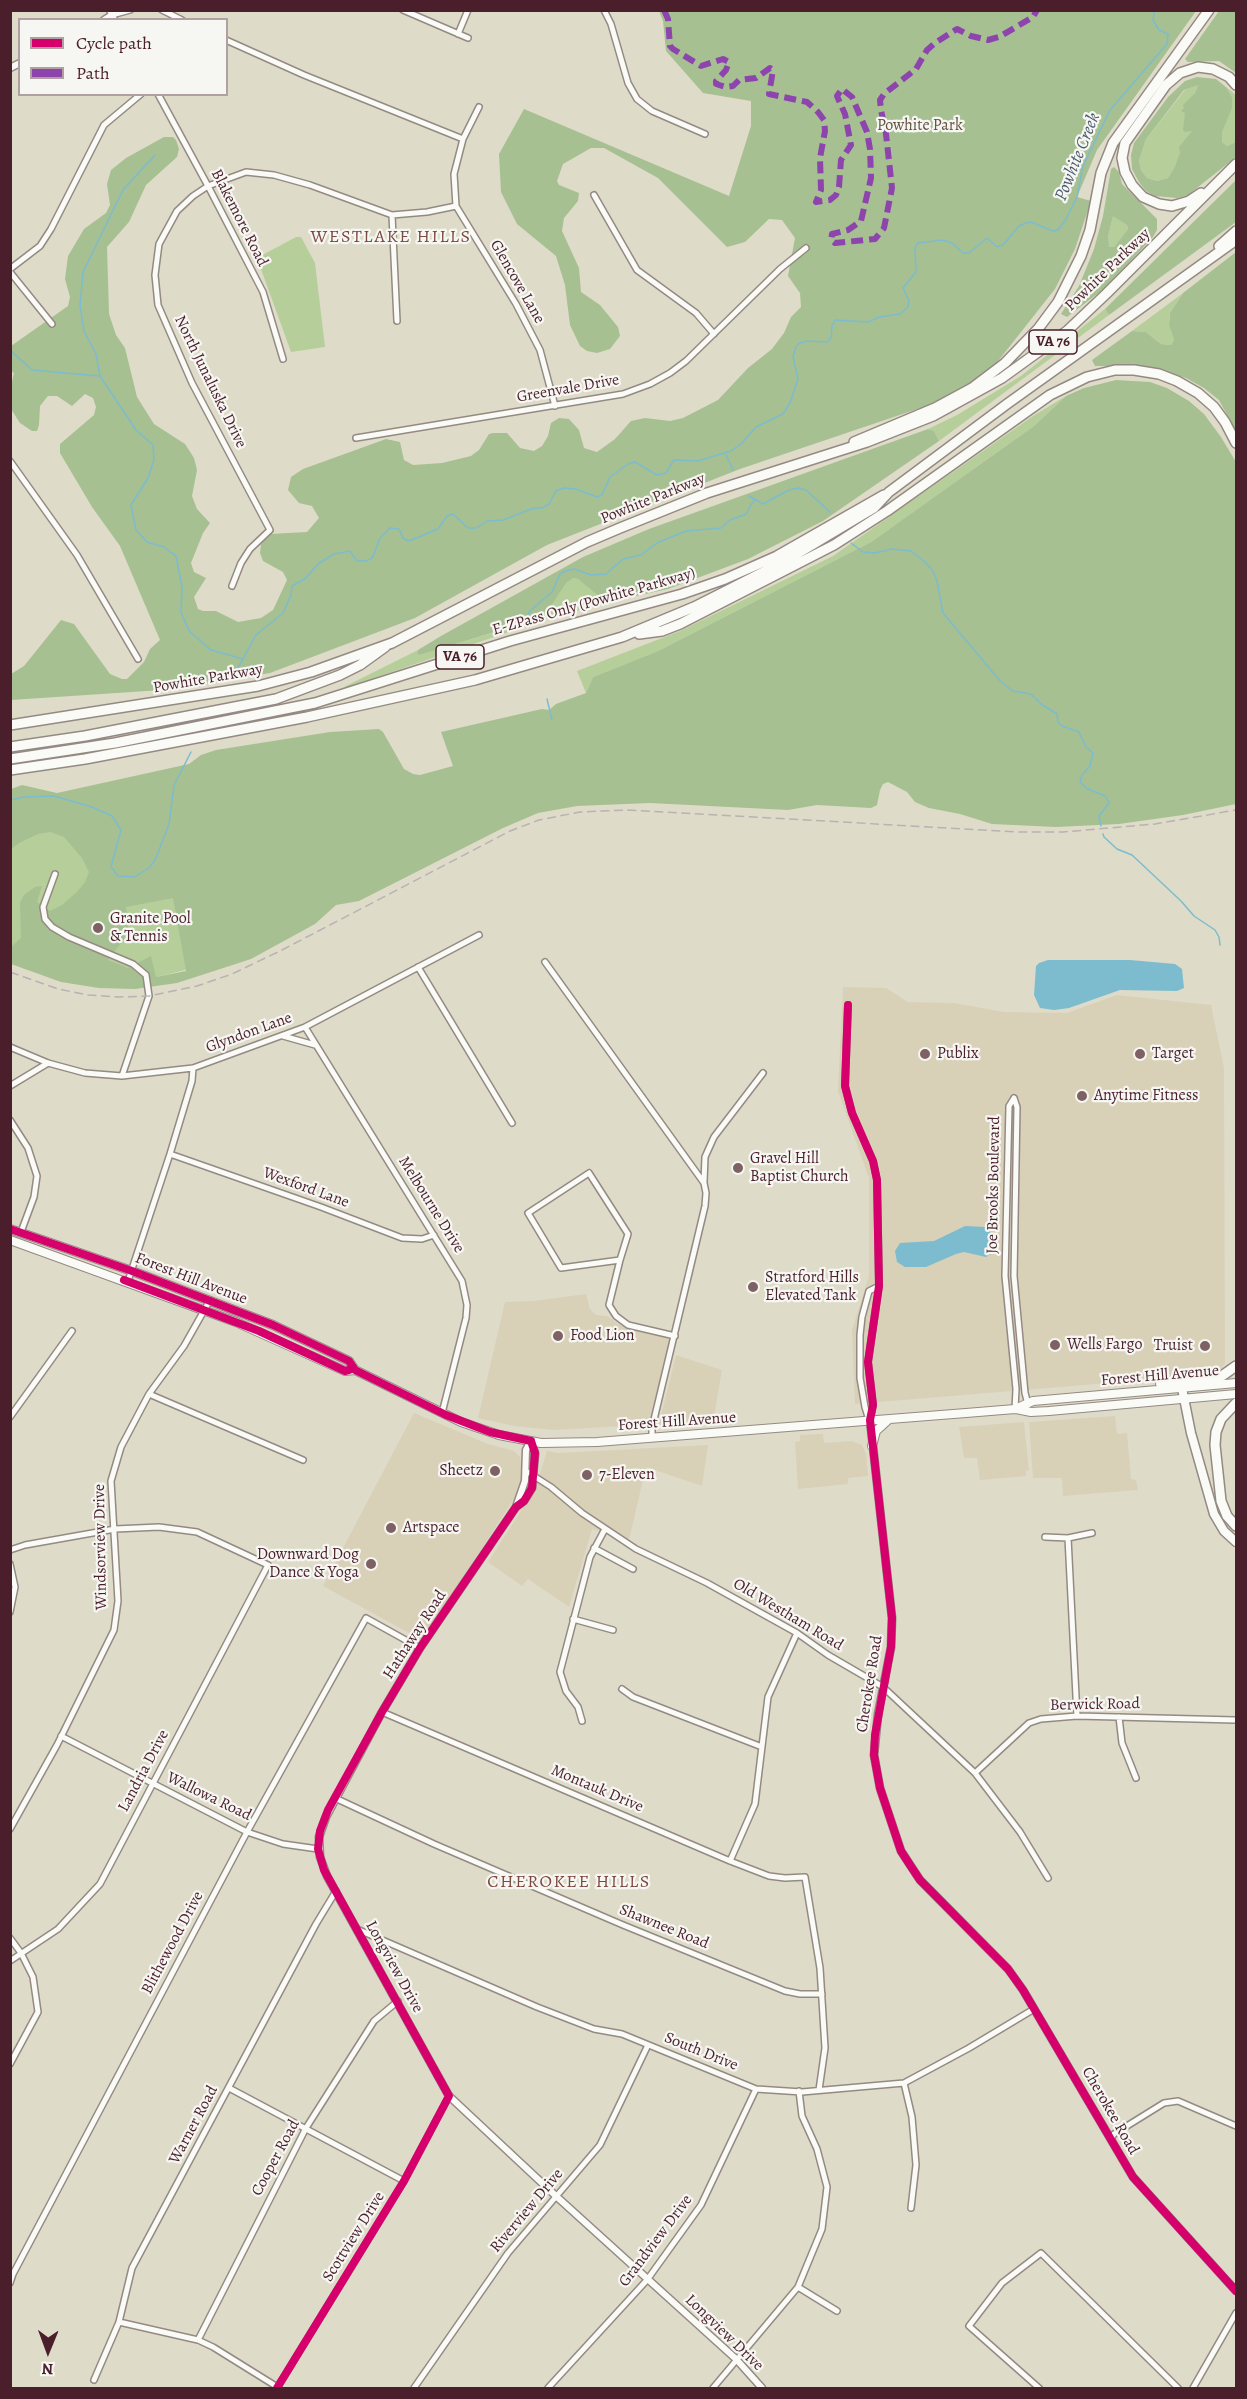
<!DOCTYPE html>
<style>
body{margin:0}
#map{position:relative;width:1247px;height:2399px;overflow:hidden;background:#dfdbc9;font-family:Alegreya,serif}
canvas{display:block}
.frame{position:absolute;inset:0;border:12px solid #4a1f2b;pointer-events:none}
.legend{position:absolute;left:18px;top:18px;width:210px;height:78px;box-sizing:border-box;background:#f6f6f2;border:2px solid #b1a0a2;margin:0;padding:8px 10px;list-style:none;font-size:18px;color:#4a1f2b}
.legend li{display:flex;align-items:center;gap:12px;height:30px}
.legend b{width:30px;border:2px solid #b1a0a2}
.north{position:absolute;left:18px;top:2321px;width:60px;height:60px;-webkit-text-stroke:4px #f6f6f2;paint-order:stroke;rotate:181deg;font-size:16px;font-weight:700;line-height:24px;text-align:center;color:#4a1f2b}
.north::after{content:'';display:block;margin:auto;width:21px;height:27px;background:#4a1f2b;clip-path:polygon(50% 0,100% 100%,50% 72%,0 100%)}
</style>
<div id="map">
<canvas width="1247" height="2399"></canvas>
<div class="frame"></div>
<ul class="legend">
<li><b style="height:8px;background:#d6006c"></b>Cycle path</li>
<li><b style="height:8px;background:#8e44ad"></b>Path</li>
</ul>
<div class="north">N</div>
</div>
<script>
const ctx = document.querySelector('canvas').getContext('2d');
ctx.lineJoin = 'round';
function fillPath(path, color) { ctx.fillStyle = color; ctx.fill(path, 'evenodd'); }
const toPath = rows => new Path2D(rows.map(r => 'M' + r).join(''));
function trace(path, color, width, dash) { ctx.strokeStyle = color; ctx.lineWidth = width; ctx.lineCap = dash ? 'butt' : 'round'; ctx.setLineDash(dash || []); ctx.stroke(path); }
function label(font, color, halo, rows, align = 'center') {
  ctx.font = font + ' Alegreya,serif'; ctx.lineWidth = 4.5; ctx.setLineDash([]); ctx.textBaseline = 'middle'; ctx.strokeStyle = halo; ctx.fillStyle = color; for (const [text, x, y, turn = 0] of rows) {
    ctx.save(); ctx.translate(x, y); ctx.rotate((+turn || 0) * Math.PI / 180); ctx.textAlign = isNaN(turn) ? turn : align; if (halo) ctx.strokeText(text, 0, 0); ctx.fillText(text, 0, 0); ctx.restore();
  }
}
fillPath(toPath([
 [843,987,886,988,908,1002,954,1003,1004,1012,1067,1013,1117,995,1211,1005,1224,1068,1225,1363,1217,1374,855,1404,852,1330,869,1276,869,1178,838,1091],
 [586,1294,590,1309,596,1315,607,1316,620,1325,668,1338,670,1342,650,1419,640,1425,555,1430,514,1426,478,1418,505,1302,534,1301],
 [676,1355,722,1370,713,1422,662,1427,659,1424],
 [414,1413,488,1444,514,1451,520,1457,523,1473,519,1491,422,1640,323,1586],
 [1115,1416,1117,1434,1127,1433,1131,1479,1136,1480,1138,1490,1063,1496,1062,1478,1033,1478,1029,1422],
 [1024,1422,1029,1470,1026,1471,1026,1476,980,1480,977,1458,964,1458,959,1427],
 [823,1434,824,1443,851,1441,862,1445,866,1454,868,1476,848,1478,848,1484,798,1489,795,1442,800,1441,800,1435],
 [708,1445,702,1486,646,1467,629,1540,592,1529,569,1607,528,1579,522,1586,488,1562,535,1489,547,1451,559,1453]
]), '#d9d0b8');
fillPath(toPath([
 [1196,85,1198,85,1195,93,1184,108,1193,130,1175,166,1168,178,1157,181,1147,178,1141,170,1139,161,1146,139,1185,90],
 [1226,87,1236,95,1236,142,1227,146,1222,142,1222,132,1232,97],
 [1113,215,1127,225,1128,229,1114,247,1108,247,1108,238],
 [296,237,301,237,315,263,325,347,291,352,257,258],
 [1183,293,1170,313,1169,325,1174,340,1171,345,1161,344,1146,332,1132,331],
 [1105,309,1109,315,939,441,934,431,928,429,957,415,1021,376],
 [1066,396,1034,426,871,542,658,651,593,677,586,693,577,671,680,631,833,556,1033,416],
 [573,578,578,579,610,600,618,600,542,620,566,582],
 [532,624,348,687,344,687,418,650,417,654,420,655,505,629],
 [59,822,176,888,193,968,129,984,11,958,11,826]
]), '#b6ce9a');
fillPath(toPath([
 [659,11,1196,11,1097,150,1077,197,1091,201,1075,249,1055,289,991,370,938,402,740,469,547,545,415,618,270,673,177,689,11,700,11,674,24,666,61,620,74,624,110,674,122,679,127,679,144,662,150,649,160,640,120,546,92,507,60,453,60,444,94,415,96,407,93,398,85,394,72,406,57,396,48,396,40,406,39,425,37,431,32,431,20,423,11,409,11,386,14,373,11,371,11,346,68,306,70,297,65,279,68,256,84,229,106,213,110,205,107,184,111,170,126,158,164,137,173,137,176,140,179,149,177,157,146,185,129,222,107,247,109,314,116,335,125,348,137,397,154,424,185,444,194,458,197,470,192,496,197,509,210,523,203,533,191,563,194,572,206,578,194,597,198,609,203,611,216,611,238,622,261,618,273,610,287,580,283,572,263,561,260,553,261,544,270,534,307,532,319,518,312,506,299,503,288,490,291,477,303,469,386,439,400,442,404,460,413,465,442,463,471,456,479,450,489,434,493,433,507,433,520,448,534,451,542,446,548,436,551,423,559,418,569,419,579,430,584,448,597,452,615,439,631,421,645,418,670,421,683,418,718,400,748,368,772,349,784,333,791,317,801,307,800,293,788,276,795,238,782,220,769,219,745,242,727,247,658,178,604,148,591,148,563,164,557,181,559,185,579,193,578,201,564,218,562,231,579,268,581,292,600,305,618,327,620,336,610,349,597,353,587,351,580,346,570,325,565,285,556,256,517,224,501,192,499,154,524,109,729,196,751,126,751,101,703,93,666,51,663,21],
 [1219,11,1236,11,1236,73,1219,61,1188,62,1185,59],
 [1197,77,1216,79,1226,87,1232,97,1232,108,1222,132,1222,142,1227,146,1236,142,1236,157,1188,195,1177,198,1155,196,1146,191,1139,182,1132,169,1131,155,1134,143,1168,97,1185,81],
 [1198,85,1195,93,1183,105,1184,108,1181,111,1185,113,1183,130,1185,132,1192,131,1179,147,1180,153,1175,166,1168,178,1157,181,1147,178,1141,170,1139,161,1146,139,1184,90],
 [1114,167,1119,172,1122,184,1157,219,1157,230,1153,237,1105,288,1067,317,1061,314,1079,286,1094,249,1103,216,1111,169],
 [1113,216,1127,225,1128,229,1114,247,1109,247,1108,237],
 [1236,180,1236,222,1109,315,1105,309],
 [1236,252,1236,432,1219,400,1204,388,1186,378,1161,370,1140,366,1095,366,1092,360,1132,331,1146,332,1161,344,1171,345,1174,340,1169,325,1170,313,1183,293],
 [1116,380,1150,382,1167,388,1189,401,1204,414,1221,437,1236,462,1236,804,1183,815,1119,824,1056,827,992,824,960,814,929,808,915,802,907,792,888,782,883,784,880,790,877,805,871,808,817,805,788,810,650,803,577,806,538,813,503,828,359,901,336,905,315,924,251,959,177,983,135,989,99,988,61,982,11,964,11,947,21,938,20,903,24,895,35,887,42,886,37,902,50,911,62,905,77,892,85,882,89,872,82,858,64,837,50,832,38,834,19,843,11,849,11,789,22,785,57,793,189,764,201,755,216,750,330,732,379,729,383,732,404,769,413,774,420,775,453,766,441,732,542,709,549,710,556,704,586,693,593,677,658,651,871,542,1034,426,1066,396,1084,388],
 [173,898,186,971,156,977,151,956,128,968,108,960,129,933,126,907],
 [928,429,934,431,939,441,823,521,748,559,668,589,618,600,604,600,578,579,573,578,566,583,542,620,532,624,504,629,420,655,417,654,418,650,441,636,583,557,649,529]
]), '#a6c092');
fillPath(toPath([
 [1048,960,1130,960,1175,964,1182,969,1184,988,1177,991,1120,990,1069,1008,1054,1010,1040,1008,1034,995,1036,966,1039,963],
 [965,1226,985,1227,994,1236,994,1252,986,1257,964,1252,956,1254,926,1267,905,1267,897,1262,895,1251,900,1243,934,1241]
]), '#7cbcce');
trace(toPath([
 [155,155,123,190,83,272,80,306,84,331,96,354,100,376,136,430,153,445,154,460,148,478,131,505,136,530,147,542,164,547,176,556,182,587,181,612,189,631,211,650,243,659],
 [10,350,32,370,99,376],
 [726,455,733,470],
 [749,496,763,504,789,490,798,488,806,490,830,512],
 [851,543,863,552,875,553,892,549,911,551,924,561,933,571,937,581,943,613,1001,682,1013,691,1031,694,1041,704,1057,714,1058,722,1062,726,1079,732,1086,747,1093,753,1090,766,1082,775,1080,782,1086,788,1105,796,1109,803,1099,816,1101,826],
 [527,622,526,618,530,611,552,592,560,574,565,571,574,569,591,575,606,574,623,559,641,555,657,543,686,531,721,528,730,520,746,514,754,500],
 [232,679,256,635,283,613,291,595,292,586,306,578,318,564,334,554,350,551,357,561,365,561,371,559,374,554,380,538,390,528,399,529,403,538,409,541,438,529,447,516,453,514,468,528,477,528,487,521,503,520,534,508,542,508,549,504,556,491,564,488,576,489,597,497,602,495,610,477,628,464,635,462,657,475,666,473,674,460,698,461,731,451,741,444,756,427,783,414,790,403,798,379,793,357,796,346,800,343,807,341,827,342,831,338,832,326,835,320,868,322,879,317,900,314,908,307,909,301,903,288,916,272,915,248,918,243,942,240,952,243,963,253,969,253,987,238,997,247,1003,245,1019,226,1026,223,1031,222,1053,231,1058,230,1066,219,1077,197,1083,166,1110,110,1167,44,1168,34,1159,30,1153,20,1155,10],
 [547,699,552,720],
 [10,800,24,797,54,796,92,807,112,816,121,830,111,867,118,876,135,877,150,867,156,858,169,824,174,785,191,752],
 [1103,834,1104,837,1117,849,1132,855,1181,901,1194,916,1215,930,1219,937,1220,945]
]), '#7cbcce', 1.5);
const minor = toPath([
 [162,10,182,20],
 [403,10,468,38],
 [604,10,611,24,628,83,637,99,652,111,705,134],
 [115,20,112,15,130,10],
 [458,34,468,10],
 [226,40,304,75,463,139],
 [158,94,208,186,263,292,283,359],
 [479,107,463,139,454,174,456,206,516,304,540,350,555,406],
 [594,195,637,270,696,313,714,334],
 [392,215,397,321],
 [10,269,40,246,51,229,104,125,141,94],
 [10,272,52,324],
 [356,438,623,394,650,384,670,373,686,361,780,269,806,248],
 [10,461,77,555,138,659],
 [232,586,241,563,250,549,270,530,192,383,158,305,155,275,159,244,177,211,193,196,208,186,246,172,274,175,310,185,392,215,427,212,456,206],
 [55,874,43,907,45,919,52,927,69,937,133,964,146,975,149,996,122,1076],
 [545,962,704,1183,706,1193,705,1206,652,1428,652,1438],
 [418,967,512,1123],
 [848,1005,845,1086,852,1113,873,1161,877,1180,879,1286,868,1362,873,1405,870,1420],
 [305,1027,462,1281,467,1305,466,1318,442,1413],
 [283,1036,315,1045],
 [10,1047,48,1063,85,1073,122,1076,193,1068,305,1027,479,935],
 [10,1086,48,1063],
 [1014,1098,1017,1107,1014,1276,1025,1393,1028,1404],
 [1014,1098,1009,1106,1005,1276,1016,1389,1015,1409],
 [10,1120,28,1148,37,1176,34,1197,21,1232],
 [170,1154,321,1207,402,1238,422,1239,434,1235],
 [589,1173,628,1234,620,1260,561,1268,528,1213,589,1173],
 [704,1182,705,1157,714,1137,763,1073],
 [620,1260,609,1305,616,1316,628,1325,675,1336],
 [128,1281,170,1154,192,1081,193,1068],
 [149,1394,303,1460],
 [10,1417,72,1331],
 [869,1420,865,1407,860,1378,860,1335,862,1317,869,1291,879,1286],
 [526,1471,551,1487,582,1513,636,1549,707,1583,797,1633,828,1655,883,1687,975,1773,1020,1832,1048,1878],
 [1045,1537,1068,1538,1092,1533],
 [1068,1538,1077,1716],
 [594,1548,633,1569],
 [10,1550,25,1545,115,1529,159,1527,197,1532,268,1565,100,1884,58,1929,10,1961],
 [10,1564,15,1587,10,1612],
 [573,1619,613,1630],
 [622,1689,633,1697,762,1747],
 [382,1712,730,1861,769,1876,785,1878,805,1877,820,1968,825,2048,819,2090],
 [1119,1717,1122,1743,1136,1778],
 [582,1721,578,1707,566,1691,560,1672,590,1557,605,1529],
 [61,1736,247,1832,283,1844,318,1849],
 [975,1773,1029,1723,1041,1719,1077,1716,1235,1720],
 [335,1798,434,1844,623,1925,785,1991,800,1994,822,1994],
 [10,1829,57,1745,114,1630,118,1601,111,1481,121,1447,149,1394,184,1346,210,1300],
 [730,1861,755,1804,768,1697,797,1633],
 [359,1930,537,2007,594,2029,622,2034,756,2089,802,2092,904,2083,969,2048,1034,2009],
 [10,1938,21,1953,33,1977,38,2012,10,2064],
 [904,2083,912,2117,916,2165,911,2208],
 [229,2088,404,2181],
 [1111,2139,1114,2134,1164,2103,1178,2101,1236,2126],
 [10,2283,13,2274,247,1832,366,1618,420,1648],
 [798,2287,837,2311],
 [119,2322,198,2340,213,2347,279,2388],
 [198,2340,306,2128,374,2021,398,2001],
 [94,2380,119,2322,132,2268,316,1924,336,1891],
 [277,2388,404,2181,449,2096],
 [414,2388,508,2253,600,2145,648,2045],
 [548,2388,647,2280,701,2205,756,2089],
 [713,2388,798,2287,822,2229,827,2187,817,2149,802,2116,799,2091],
 [1039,2388,969,2326,1002,2283,1041,2253,1178,2388],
 [1193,2388,1236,2313]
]);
const tertiary = toPath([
 [104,20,112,15,110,10],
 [10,68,20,63],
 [870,1420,892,1618,891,1647,878,1714,874,1755,880,1788,901,1851,920,1880,1008,1969,1023,1990,1133,2177,1236,2291],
 [531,1441,535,1453,532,1488,524,1501,516,1507,420,1648,382,1712,326,1817,319,1837,320,1857,327,1876,449,2096,557,2197,736,2359,762,2388],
 [516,1507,525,1481,526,1450,531,1441]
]);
const secondary = toPath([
 [10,1229,132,1271,273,1325,349,1361,355,1370,461,1422,499,1435,541,1443,597,1442,966,1413,1015,1409,1033,1401,1236,1383],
 [10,1240,236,1322,345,1371,355,1370],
 [1160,1384,1183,1382],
 [1016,1409,1031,1412,1049,1411,1236,1394],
 [872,1446,876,1431,888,1420]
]);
const trunk = toPath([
 [1182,1388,1191,1433,1214,1514,1224,1531,1236,1542]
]);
const motorway = toPath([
 [1201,193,1189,201,1172,206,1159,204,1143,197,1132,185,1125,172,1122,158,1125,143,1166,85,1180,73,1198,67,1213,69,1229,77,1236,85],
 [1219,246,1236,231],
 [854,442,935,408,972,388,1005,363,1038,329,1058,302,1081,256,1090,230,1101,173,1113,143,1209,10],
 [639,634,662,631,680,624,834,545,887,511,1050,395,1087,377,1115,370,1134,370,1159,374,1177,381,1198,393,1214,407,1225,422,1236,443],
 [10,725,258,686,311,672,392,643,587,542,620,528,707,493,867,442,933,416,1002,378,1067,331,1106,294,1236,164],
 [10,747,85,736,276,699,340,675,360,665,385,647],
 [10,759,115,743,315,703,510,641,682,594,725,579,777,556,884,495],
 [10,770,85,759,307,717,475,680,622,637,694,607,787,560,874,508,889,492,1007,404,1236,240],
 [1183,1382,1219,1378,1236,1366],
 [1236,1403,1221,1419,1216,1432,1215,1445,1221,1501,1227,1516,1236,1526]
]);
trace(minor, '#948a83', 8);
trace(tertiary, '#948a83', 9);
trace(secondary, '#948a83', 10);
trace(trunk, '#948a83', 11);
trace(motorway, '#948a83', 12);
trace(minor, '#fafaf7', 5);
trace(tertiary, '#fafaf7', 6);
trace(secondary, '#fafaf7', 8);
trace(trunk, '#fafaf7', 8);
trace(motorway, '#fafaf7', 9);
trace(toPath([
 [10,972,58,989,88,995,119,997,149,996,197,986,232,974,282,950,510,831,539,820,580,812,626,810,1020,832,1063,832,1155,824,1236,810]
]), '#b8b2b1', 1.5, [9, 4.5]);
trace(toPath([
 [664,10,668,19,670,46,673,49,701,66,723,59,729,62,726,70,716,81,716,84,726,87,733,86,739,80,756,78,770,68,773,70,769,94,807,102,818,112,824,120,825,131,820,158,821,190,816,202,830,200,836,195,839,187,841,160,851,145,845,114,837,96,842,89,852,97,867,132,870,149,871,178,861,221,848,230,832,234,831,240,835,243,875,239,884,228,892,188,886,134,881,110,880,100,884,94,916,69,927,50,935,43,957,29,971,36,988,40,999,37,1033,17,1037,10]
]), '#8e44ad', 6, [12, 6]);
trace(toPath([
 [848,1005,845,1086,852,1113,873,1161,877,1180,879,1286,868,1362,873,1405,870,1420,892,1618,891,1647,875,1735,874,1755,880,1788,901,1851,910,1865,920,1880,1008,1969,1023,1990,1133,2177,1236,2291],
 [10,1229,132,1271,273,1325,349,1361,355,1370,446,1415,490,1432,531,1441],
 [124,1280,259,1331,345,1371,349,1370],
 [277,2388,404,2181,449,2096,324,1870,318,1849,320,1831,328,1810,382,1712,420,1648,516,1507,524,1501,532,1488,535,1453,531,1441]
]), '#d6006c', 8);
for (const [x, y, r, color] of [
 [98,928,6,"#7e6162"],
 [925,1054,6,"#7e6162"],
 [1140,1054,6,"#7e6162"],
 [1082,1096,6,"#7e6162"],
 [738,1168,6,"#7e6162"],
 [753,1287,6,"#7e6162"],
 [558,1336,6,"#7e6162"],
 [1055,1345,6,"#7e6162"],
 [1205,1346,6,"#7e6162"],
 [495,1471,6,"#7e6162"],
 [587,1475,6,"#7e6162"],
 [391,1528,6,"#7e6162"],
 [371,1564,6,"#7e6162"]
]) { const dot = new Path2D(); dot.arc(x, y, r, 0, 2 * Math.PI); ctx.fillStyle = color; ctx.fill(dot); trace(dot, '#f6f6f2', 2); }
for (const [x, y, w] of [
 [1053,342,48],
 [460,657,48]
]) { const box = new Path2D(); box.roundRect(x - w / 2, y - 12, w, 24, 4.5); ctx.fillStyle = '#f6f6f2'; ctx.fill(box); trace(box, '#4a1f2b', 1.5); }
label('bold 15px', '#4a1f2b', null, [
 ["VA 76",1053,342],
 ["VA 76",460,657]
]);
label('16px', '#605141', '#f6f6f2', [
 ["Powhite Park",920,126]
]);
label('16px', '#4a1f2b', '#f6f6f2', [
 ["Blakemore Road",239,218,63],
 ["Powhite Parkway",1108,270,-44],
 ["Glencove Lane",517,282,60],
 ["North Junaluska Drive",210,382,64],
 ["Greenvale Drive",568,389,-10],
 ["Powhite Parkway",653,499,-22],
 ["E-ZPass Only (Powhite Parkway)",594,602,-16],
 ["Powhite Parkway",208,679,-10],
 ["Glyndon Lane",249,1033,-20],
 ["Joe Brooks Boulevard",994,1185,-89],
 ["Wexford Lane",306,1188,20],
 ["Melbourne Drive",431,1205,58],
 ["Forest Hill Avenue",191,1279,21],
 ["Forest Hill Avenue",1160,1376,-5],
 ["Forest Hill Avenue",677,1422,-4],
 ["Windsorview Drive",101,1547,-91],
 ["Old Westham Road",788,1615,31],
 ["Hathaway Road",415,1635,-57],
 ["Cherokee Road",870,1684,-81],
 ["Berwick Road",1095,1705,-1],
 ["Landria Drive",144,1771,-62],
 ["Montauk Drive",597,1789,23],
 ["Wallowa Road",209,1797,26],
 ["Shawnee Road",664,1927,22],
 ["Blithewood Drive",173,1943,-62],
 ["Longview Drive",394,1967,61],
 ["South Drive",701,2052,22],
 ["Cherokee Road",1110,2111,60],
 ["Warner Road",194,2125,-62],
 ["Cooper Road",276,2158,-62],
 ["Riverview Drive",527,2211,-50],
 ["Scottview Drive",354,2237,-58],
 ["Grandview Drive",656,2241,-53],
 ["Longview Drive",724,2333,44]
]);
label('16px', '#4a1f2b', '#f6f6f2', [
 ["Granite Pool",110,919],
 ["& Tennis",110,937],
 ["Publix",937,1054],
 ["Target",1152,1054],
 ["Anytime Fitness",1094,1096],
 ["Gravel Hill",750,1159],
 ["Baptist Church",750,1177],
 ["Stratford Hills",765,1278],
 ["Elevated Tank",765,1296],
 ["Food Lion",570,1336],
 ["Wells Fargo",1067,1345],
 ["Truist",1193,1346,"right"],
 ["Sheetz",483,1471,"right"],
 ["7-Eleven",599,1475],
 ["Artspace",403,1528],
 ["Downward Dog",359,1555,"right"],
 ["Dance & Yoga",359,1573,"right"]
], 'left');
label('italic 18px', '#4d596d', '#f6f6f2', [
 ["Powhite Creek",1078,157,-68]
]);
ctx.letterSpacing = '1.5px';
label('18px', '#7d483e', '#f6f6f2', [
 ["WESTLAKE HILLS",391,238],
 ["CHEROKEE HILLS",569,1883]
]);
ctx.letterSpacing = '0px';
</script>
